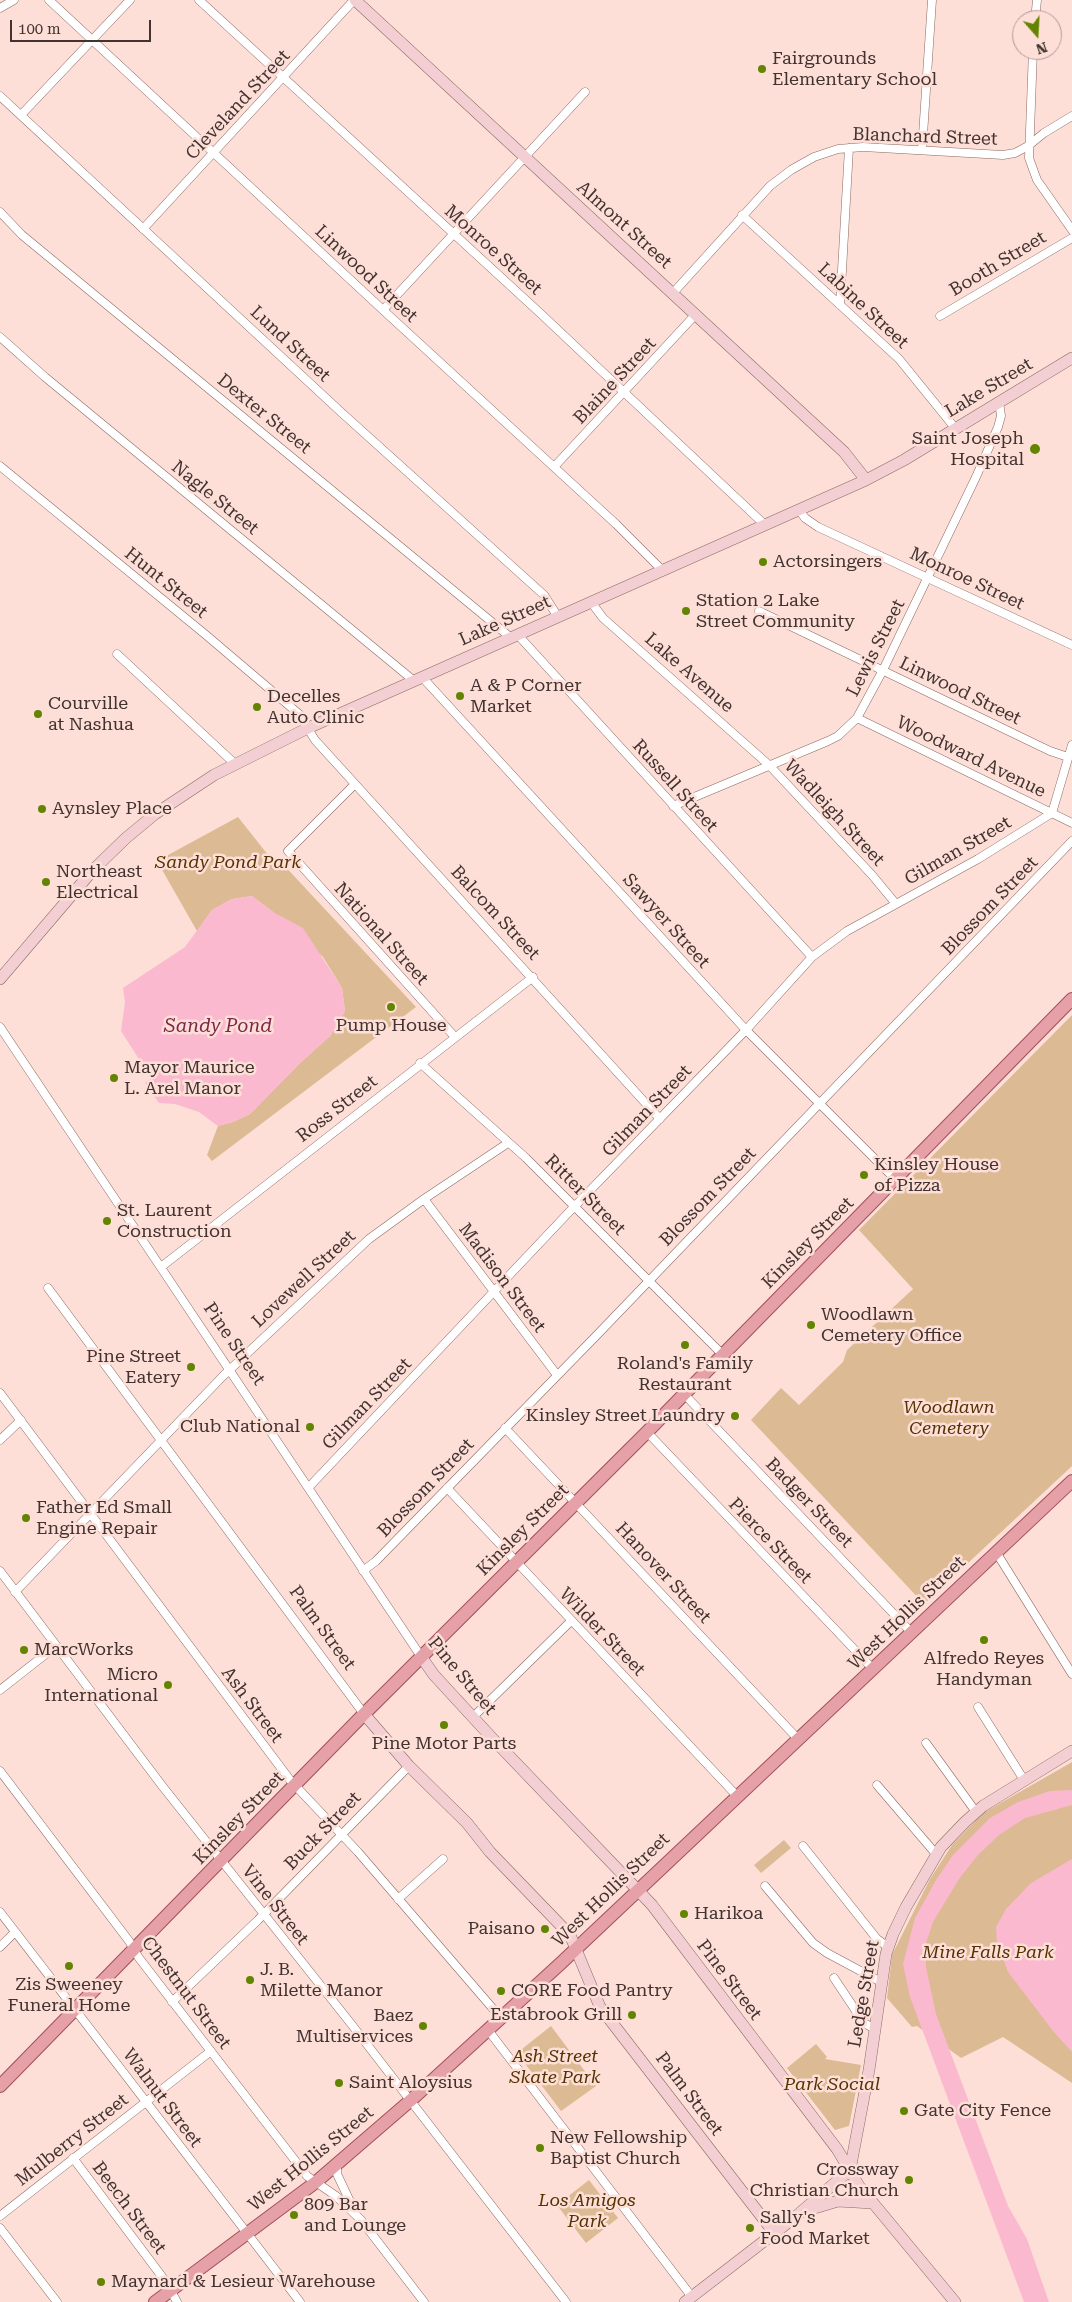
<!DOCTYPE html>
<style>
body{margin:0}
#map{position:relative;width:1072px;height:2302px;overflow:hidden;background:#fddfd7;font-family:"Roboto Serif",serif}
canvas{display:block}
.north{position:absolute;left:1012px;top:10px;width:50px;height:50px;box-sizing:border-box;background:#fddfd7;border:1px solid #b29a94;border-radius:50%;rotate:161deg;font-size:14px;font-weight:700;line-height:20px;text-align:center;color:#423330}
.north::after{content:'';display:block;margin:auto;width:18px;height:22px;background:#638400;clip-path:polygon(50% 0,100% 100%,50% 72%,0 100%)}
.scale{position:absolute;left:10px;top:20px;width:141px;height:22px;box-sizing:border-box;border:2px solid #423330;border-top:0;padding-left:6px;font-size:15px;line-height:18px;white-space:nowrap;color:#423330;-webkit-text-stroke:4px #fddfd7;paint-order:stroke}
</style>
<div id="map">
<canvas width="1072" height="2302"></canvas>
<div class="north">N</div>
<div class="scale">100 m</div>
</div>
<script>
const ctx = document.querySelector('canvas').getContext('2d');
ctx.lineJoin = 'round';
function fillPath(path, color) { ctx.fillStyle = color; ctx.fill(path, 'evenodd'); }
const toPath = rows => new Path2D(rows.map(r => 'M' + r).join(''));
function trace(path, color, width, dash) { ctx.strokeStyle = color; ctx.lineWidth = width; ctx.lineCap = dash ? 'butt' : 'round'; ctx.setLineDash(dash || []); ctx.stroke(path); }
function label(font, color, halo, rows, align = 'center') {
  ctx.font = font + ' "Roboto Serif",serif'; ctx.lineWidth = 5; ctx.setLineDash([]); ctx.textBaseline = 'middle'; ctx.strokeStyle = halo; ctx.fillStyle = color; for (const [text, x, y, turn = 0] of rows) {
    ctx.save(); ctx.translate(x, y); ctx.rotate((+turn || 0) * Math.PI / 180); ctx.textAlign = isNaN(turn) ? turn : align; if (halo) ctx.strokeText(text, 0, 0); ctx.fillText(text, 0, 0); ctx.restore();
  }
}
fillPath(toPath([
 [238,817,272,860,281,862,416,1007,212,1161,207,1155,218,1126,233,1122,250,1114,300,1063,330,1036,345,1011,342,988,323,957,273,912,252,896,232,899,212,910,197,931,157,861],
 [1072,1015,1072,1466,924,1604,751,1420,781,1388,799,1405,843,1362,847,1350,913,1289,859,1230],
 [1072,1762,1072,2083,1003,2037,961,2058,917,2026,912,2027,887,1998,892,1955,930,1879,952,1845,983,1813],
 [784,1840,791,1848,761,1873,754,1865],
 [551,2026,596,2086,561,2111,517,2053],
 [816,2044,827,2057,825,2059,861,2065,849,2126,835,2130,787,2068],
 [589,2180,618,2218,586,2243,557,2205]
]), '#dcba94');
fillPath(toPath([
 [252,896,273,912,303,928,342,988,345,1011,330,1036,300,1063,250,1114,233,1122,218,1126,199,1112,175,1104,159,1103,145,1083,151,1078,121,1031,125,1002,123,988,185,947,212,910,232,899],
 [1072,1790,1072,1805,1025,1818,999,1835,978,1855,959,1879,933,1922,926,1943,926,1967,936,2014,1008,2206,1027,2239,1049,2302,1024,2302,910,1997,903,1964,915,1918,936,1880,953,1855,990,1818,1018,1802,1050,1791],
 [1072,1859,1072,2052,1053,2031,1008,1972,997,1943,996,1927,1006,1909,1031,1883]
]), '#fab9ce');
const street = toPath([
 [49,0,383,310,616,524,663,571],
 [199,0,540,313,765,525],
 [0,8,14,0],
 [1035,20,1037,0],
 [1033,50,1029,158,1037,180,1072,230],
 [0,96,342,413,544,595,558,617],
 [21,115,130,0],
 [922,150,932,0],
 [0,212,22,235,510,637],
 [742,215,899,359,955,428],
 [143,229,354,0],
 [673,293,770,186,791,170,814,157,838,149,863,147,1003,155,1015,153,1028,146,1044,133,1072,116],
 [840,305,849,148],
 [383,310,585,92],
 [940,316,1072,238],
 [0,337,45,377,413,680],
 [0,466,206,635,299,714,315,740,660,1119],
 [554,467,696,314],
 [799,510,805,518,818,527,1072,645],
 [591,602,603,618,769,765,872,875,896,904],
 [759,611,1050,751,1068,757],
 [517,634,812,957],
 [117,654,234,763],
 [422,677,746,1030,895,1179],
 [857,718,1072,823],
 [355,784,288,851,454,1036],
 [673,806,828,741,838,736,857,718,883,670,976,477,998,427,1001,416,999,402],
 [0,1027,422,1658],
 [420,1063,526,1158,722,1354],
 [424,1199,557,1375],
 [161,1267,533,977],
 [48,1288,364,1714],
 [0,1393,290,1780,358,1852,501,2018],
 [684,1394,912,1633],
 [505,1428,798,1739],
 [647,1432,873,1669],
 [0,1440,21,1420],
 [309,1487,570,1211,746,1030,812,957,847,931,978,859,1052,813,1072,745],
 [447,1488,737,1796],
 [996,1552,1072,1674],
 [0,1571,163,1787,352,2025,566,2302],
 [363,1571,376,1561,595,1337,1072,841],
 [15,1592,223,1376,369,1239,424,1199,508,1143],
 [0,1690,56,1646],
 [978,1707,1024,1780],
 [473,1717,571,1621],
 [926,1743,976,1812],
 [0,1771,129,1941,139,1958,307,2176,336,2196,361,2220,424,2302],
 [877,1785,936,1854],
 [803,1846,877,1939,888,1947],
 [765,1886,813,1943,827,1953,881,1982],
 [398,1899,443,1859],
 [0,1912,300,2302],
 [0,1947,15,1932],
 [834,1978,864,2023,875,2029],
 [172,2002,258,1920,409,1766],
 [488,2030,692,2297],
 [73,2158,166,2282,177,2302],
 [337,2164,337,2174,354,2210],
 [0,2216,211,2051],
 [0,2228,57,2302]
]);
const secondary = toPath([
 [355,0,844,452,866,480],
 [0,979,93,870,126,838,155,814,214,775,308,728,866,480,904,460,1072,358],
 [422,1658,434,1675,492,1738,652,1905,837,2149,859,2186,955,2302],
 [364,1714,409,1766,467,1823,490,1852,570,1935,600,2007,775,2234],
 [850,2170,869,2070,886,1954,893,1934,906,1907,941,1847,965,1822,983,1806,1072,1751],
 [808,2210,838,2201,872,2203],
 [685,2302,794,2218,850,2170]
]);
const primary = toPath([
 [0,2086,364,1714,647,1432,1072,999],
 [155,2302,316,2182,411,2100,560,1964,1072,1481]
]);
trace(street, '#8a6961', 9);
trace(secondary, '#8a6961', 12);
trace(primary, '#a25058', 14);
trace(street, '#fff', 8);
trace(secondary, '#f3cfd3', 11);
trace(primary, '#e6a0a7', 12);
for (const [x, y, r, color] of [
 [762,69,5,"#638400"],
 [1035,449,6,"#638400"],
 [763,562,5,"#638400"],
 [686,611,5,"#638400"],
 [460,696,5,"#638400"],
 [257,707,5,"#638400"],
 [38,714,5,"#638400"],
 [42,809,5,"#638400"],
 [46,882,5,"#638400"],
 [391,1007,5,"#638400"],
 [114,1078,5,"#638400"],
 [864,1175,5,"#638400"],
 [107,1221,5,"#638400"],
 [811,1325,5,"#638400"],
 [685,1345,5,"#638400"],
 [191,1367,5,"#638400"],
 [735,1416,5,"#638400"],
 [310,1427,5,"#638400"],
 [26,1518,5,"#638400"],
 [984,1640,5,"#638400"],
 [24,1650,5,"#638400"],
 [168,1685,5,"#638400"],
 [444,1725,5,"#638400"],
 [684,1914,5,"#638400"],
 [545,1929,5,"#638400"],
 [69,1966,5,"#638400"],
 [250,1980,5,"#638400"],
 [501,1991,5,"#638400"],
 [632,2015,5,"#638400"],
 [423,2026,5,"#638400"],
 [339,2083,5,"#638400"],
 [904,2111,5,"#638400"],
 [540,2148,5,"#638400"],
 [909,2180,5,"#638400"],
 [294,2215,5,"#638400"],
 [750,2228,5,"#638400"],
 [101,2282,5,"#638400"]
]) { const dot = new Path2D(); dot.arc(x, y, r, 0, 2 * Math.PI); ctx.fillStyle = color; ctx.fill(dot); trace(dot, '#fddfd7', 2); }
label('18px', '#423330', '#fddfd7', [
 ["Fairgrounds",772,59],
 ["Elementary School",772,80],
 ["Saint Joseph",1024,439,"right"],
 ["Hospital",1024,460,"right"],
 ["Actorsingers",773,562],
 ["Station 2 Lake",696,601],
 ["Street Community",696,622],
 ["A & P Corner",470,686],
 ["Market",470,707],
 ["Decelles",267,697],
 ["Auto Clinic",267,718],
 ["Courville",48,704],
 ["at Nashua",48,725],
 ["Aynsley Place",52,809],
 ["Northeast",56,872],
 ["Electrical",56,893],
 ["Pump House",391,1026,"center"],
 ["Mayor Maurice",124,1068],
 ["L. Arel Manor",124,1089],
 ["Kinsley House",874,1165],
 ["of Pizza",874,1186],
 ["St. Laurent",117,1211],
 ["Construction",117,1232],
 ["Woodlawn",821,1315],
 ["Cemetery Office",821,1336],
 ["Pine Street",181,1357,"right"],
 ["Eatery",181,1378,"right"],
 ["Roland's Family",685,1364,"center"],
 ["Restaurant",685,1385,"center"],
 ["Kinsley Street Laundry",725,1416,"right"],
 ["Club National",300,1427,"right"],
 ["Father Ed Small",36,1508],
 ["Engine Repair",36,1529],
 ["MarcWorks",34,1650],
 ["Alfredo Reyes",984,1659,"center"],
 ["Handyman",984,1680,"center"],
 ["Micro",158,1675,"right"],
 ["International",158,1696,"right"],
 ["Pine Motor Parts",444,1744,"center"],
 ["Harikoa",694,1914],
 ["Paisano",535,1929,"right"],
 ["J. B.",260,1970],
 ["Milette Manor",260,1991],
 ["Zis Sweeney",69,1985,"center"],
 ["Funeral Home",69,2006,"center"],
 ["CORE Food Pantry",511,1991],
 ["Estabrook Grill",622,2015,"right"],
 ["Baez",413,2016,"right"],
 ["Multiservices",413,2037,"right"],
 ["Saint Aloysius",349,2083],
 ["Gate City Fence",914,2111],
 ["New Fellowship",550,2138],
 ["Baptist Church",550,2159],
 ["Crossway",899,2170,"right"],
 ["Christian Church",899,2191,"right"],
 ["809 Bar",304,2205],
 ["and Lounge",304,2226],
 ["Sally's",760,2218],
 ["Food Market",760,2239],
 ["Maynard & Lesieur Warehouse",111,2282]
], 'left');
label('18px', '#423330', '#fddfd7', [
 ["Cleveland Street",238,105,-47],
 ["Blanchard Street",925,137,2],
 ["Almont Street",624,225,42],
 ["Monroe Street",493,250,42],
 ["Booth Street",998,264,-31],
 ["Linwood Street",366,274,43],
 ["Labine Street",863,306,43],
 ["Lund Street",290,344,43],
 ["Blaine Street",615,381,-47],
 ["Lake Street",989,388,-31],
 ["Dexter Street",264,414,39],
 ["Nagle Street",215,498,39],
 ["Monroe Street",967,579,25],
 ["Hunt Street",166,583,39],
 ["Lake Street",505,621,-24],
 ["Lewis Street",876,648,-63],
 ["Lake Avenue",689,673,41],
 ["Linwood Street",960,691,26],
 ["Woodward Avenue",971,757,26],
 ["Russell Street",675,786,48],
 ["Wadleigh Street",834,813,47],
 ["Gilman Street",958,851,-30],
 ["Blossom Street",990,906,-46],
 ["Balcom Street",495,913,47],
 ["Sawyer Street",666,921,48],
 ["National Street",381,934,48],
 ["Ross Street",337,1109,-38],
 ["Gilman Street",647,1111,-46],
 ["Ritter Street",585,1195,45],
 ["Blossom Street",708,1197,-46],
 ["Kinsley Street",808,1243,-45],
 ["Madison Street",502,1278,53],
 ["Lovewell Street",304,1279,-43],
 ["Pine Street",234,1344,56],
 ["Gilman Street",367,1404,-46],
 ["Blossom Street",426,1488,-46],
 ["Badger Street",809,1503,46],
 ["Kinsley Street",523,1530,-45],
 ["Pierce Street",770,1541,46],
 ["Hanover Street",663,1573,47],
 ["West Hollis Street",907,1613,-44],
 ["Palm Street",322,1628,54],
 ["Wilder Street",602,1632,46],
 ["Pine Street",462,1676,50],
 ["Ash Street",252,1705,53],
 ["Kinsley Street",239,1818,-46],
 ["Buck Street",323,1831,-46],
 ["West Hollis Street",611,1890,-44],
 ["Vine Street",275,1905,52],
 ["Pine Street",729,1980,53],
 ["Chestnut Street",186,1993,53],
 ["Ledge Street",864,1994,-80],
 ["Palm Street",689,2094,53],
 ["Walnut Street",162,2098,53],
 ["Mulberry Street",72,2140,-38],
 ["West Hollis Street",311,2159,-39],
 ["Beech Street",129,2208,53]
]);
label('italic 18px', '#530', '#fddfd7', [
 ["Sandy Pond Park",228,863],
 ["Woodlawn",949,1408],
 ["Cemetery",949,1429],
 ["Mine Falls Park",988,1953],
 ["Ash Street",555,2057],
 ["Skate Park",555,2078],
 ["Park Social",832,2085],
 ["Los Amigos",587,2201],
 ["Park",587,2222]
]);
label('italic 19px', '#80254d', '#fddfd7', [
 ["Sandy Pond",218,1026]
]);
</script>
